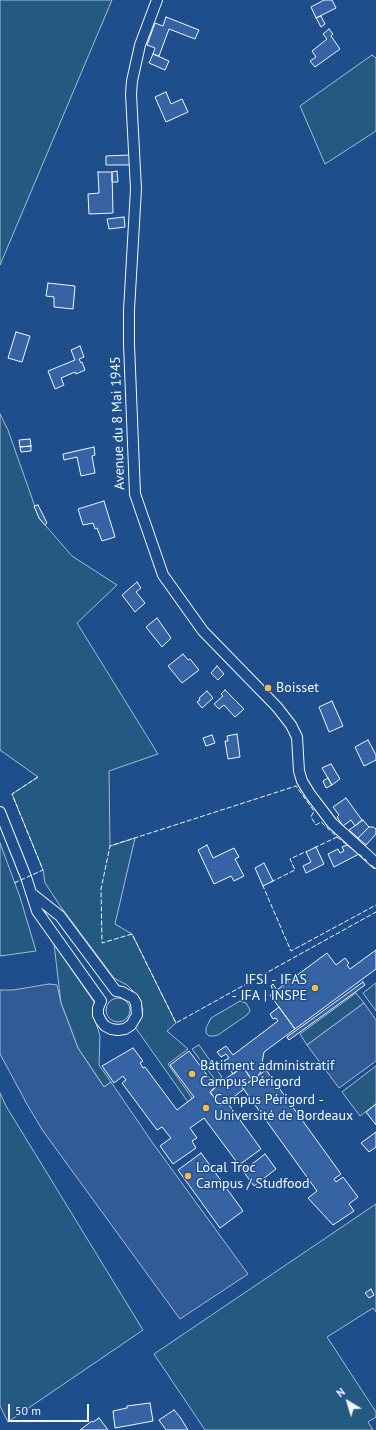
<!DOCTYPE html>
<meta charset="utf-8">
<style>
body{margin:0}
#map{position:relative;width:376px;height:1430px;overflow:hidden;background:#1f4e8c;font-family:"PT Sans",sans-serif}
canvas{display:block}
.north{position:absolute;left:328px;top:1382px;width:40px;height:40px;-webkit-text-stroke:3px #1f4e8c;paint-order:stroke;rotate:322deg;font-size:11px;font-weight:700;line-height:16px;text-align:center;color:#f2f6ff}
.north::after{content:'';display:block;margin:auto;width:14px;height:18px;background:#f2f6ff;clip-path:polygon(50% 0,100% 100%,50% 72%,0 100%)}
.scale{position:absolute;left:8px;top:1404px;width:81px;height:18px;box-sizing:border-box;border:2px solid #f2f6ff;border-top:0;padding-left:5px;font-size:12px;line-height:14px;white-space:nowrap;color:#f2f6ff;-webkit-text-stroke:3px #1f4e8c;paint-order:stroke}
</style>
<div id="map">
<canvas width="376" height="1430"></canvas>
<div class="north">N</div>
<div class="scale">50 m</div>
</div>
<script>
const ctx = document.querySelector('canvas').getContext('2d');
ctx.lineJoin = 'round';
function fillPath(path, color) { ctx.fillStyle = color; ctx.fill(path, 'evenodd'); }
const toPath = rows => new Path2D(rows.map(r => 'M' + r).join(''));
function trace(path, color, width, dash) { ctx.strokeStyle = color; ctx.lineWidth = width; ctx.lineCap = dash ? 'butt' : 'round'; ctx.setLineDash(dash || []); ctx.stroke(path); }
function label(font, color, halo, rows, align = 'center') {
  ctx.font = font + ' "PT Sans",sans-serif'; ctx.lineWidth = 3; ctx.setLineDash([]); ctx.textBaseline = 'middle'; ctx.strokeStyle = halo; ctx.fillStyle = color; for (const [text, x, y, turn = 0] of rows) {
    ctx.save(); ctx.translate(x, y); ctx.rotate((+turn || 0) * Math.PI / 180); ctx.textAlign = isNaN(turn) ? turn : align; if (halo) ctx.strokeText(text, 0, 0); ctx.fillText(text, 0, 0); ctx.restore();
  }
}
const green = toPath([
 [0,0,112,0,0,265,0,0],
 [372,55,376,58,376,131,325,164,300,106,372,55],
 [0,414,8,430,39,518,72,556,117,585,77,623,158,754,109,771,110,846,135,838,115,924,132,934,176,1023,167,1031,188,1049,168,1064,192,1098,188,1102,135,1027,141,1017,143,1010,137,995,127,985,114,978,61,907,45,883,43,870,12,794,38,777,0,750,0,414],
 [0,843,20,897,36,951,0,956,0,843],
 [54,944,94,1002,94,1016,100,1036,99,1065,111,1082,104,1087,78,1048,61,1003,54,944],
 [376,983,376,1011,363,993,376,983],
 [356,993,364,1003,307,1045,300,1034,356,993],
 '106 1010a12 12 0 1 1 24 0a12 12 0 1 1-24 0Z',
 [240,1001,246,1003,249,1008,250,1011,247,1015,218,1035,214,1036,209,1036,206,1033,206,1028,211,1018,240,1001],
 [199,1045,222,1077,216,1081,192,1049,199,1045],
 [376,1066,376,1104,360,1116,342,1092,376,1066],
 [0,1093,6,1106,143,1330,8,1422,0,1406,0,1093],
 [376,1204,376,1312,373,1308,327,1337,376,1412,376,1417,368,1422,373,1430,205,1430,154,1354,376,1204]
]);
fillPath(green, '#245a82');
trace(green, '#a8bbd7', 1);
const parking = toPath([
 [49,984,57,985,61,1003,78,1048,104,1087,111,1082,152,1142,248,1274,180,1319,43,1131,28,1106,0,1054,0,990,13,990,49,984],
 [364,1003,376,1020,376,1061,339,1088,307,1045,364,1003]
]);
fillPath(parking, '#305b95');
trace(parking, '#a8bbd7', 1);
const building = toPath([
 [324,0,332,0,336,8,316,18,311,7,324,0],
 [321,16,325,24,321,27,316,18,321,16],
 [166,17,199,30,195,39,169,29,159,56,153,54,155,48,147,45,155,23,163,26,166,17],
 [329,29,333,34,331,36,340,49,315,67,310,61,316,57,312,51,327,39,323,34,329,29],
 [153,54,169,61,165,70,149,63,153,54],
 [166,92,171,104,182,99,188,112,166,122,155,97,166,92],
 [130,155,130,165,106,165,106,156,130,155],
 [117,171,118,182,112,182,112,172,117,171],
 [98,172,112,172,113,213,89,214,88,194,99,193,98,172],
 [124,217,125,227,109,229,107,219,124,217],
 [48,283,75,286,73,309,54,307,54,297,46,296,48,283],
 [16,332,30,336,22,362,8,358,16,332],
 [80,346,84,357,79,359,81,363,82,362,85,370,76,374,75,372,61,378,64,385,55,389,48,371,75,360,71,350,80,346],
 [30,439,31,446,20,447,19,440,30,439],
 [31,446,31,451,21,452,20,447,31,446],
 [94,447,95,455,92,456,95,473,81,476,77,457,64,460,63,454,94,447],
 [104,501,115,537,102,541,97,528,95,529,93,523,83,525,78,509,104,501],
 [38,505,47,523,45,525,39,518,34,506,38,505],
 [137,582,141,588,136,592,145,603,135,612,122,595,137,582],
 [157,618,171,638,162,647,146,627,157,618],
 [183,654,188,660,190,659,199,670,182,683,168,666,183,654],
 [217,666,224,674,218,680,211,673,217,666],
 [225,690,244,709,235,717,224,705,219,709,214,704,223,696,221,694,225,690],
 [207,691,213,698,202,708,197,702,200,700,199,698,207,691],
 [332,701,343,726,329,732,319,707,332,701],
 [237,734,240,757,228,759,225,741,228,741,227,736,237,734],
 [212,735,215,743,206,746,203,738,212,735],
 [368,740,376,755,376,760,364,766,355,747,368,740],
 [331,764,340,779,332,785,322,768,331,764],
 [328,778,332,785,326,788,323,781,328,778],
 [346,798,362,820,355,826,351,820,343,826,337,817,339,815,333,807,346,798],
 [363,820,369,827,358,838,349,830,363,820],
 [369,827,373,827,376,829,376,834,366,845,358,838,369,827],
 [207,845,213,858,234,848,239,857,235,859,244,876,234,881,231,876,214,884,198,850,207,845],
 [347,845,359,854,334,867,328,854,338,849,340,853,344,851,342,847,347,845],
 [316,847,324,864,306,873,303,866,311,862,306,852,316,847],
 [264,863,273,881,263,886,255,868,264,863],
 [376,950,376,969,295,1029,270,995,274,992,271,986,273,984,277,990,327,953,336,965,345,958,349,963,347,965,350,969,376,950],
 [363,982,365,985,289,1040,287,1037,363,982],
 [279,1007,295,1029,264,1052,260,1074,252,1080,243,1067,233,1074,224,1061,229,1058,226,1054,221,1057,217,1052,226,1046,233,1055,278,1021,276,1018,273,1019,270,1014,279,1007],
 [133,1048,143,1061,140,1063,143,1068,145,1067,177,1110,194,1097,170,1065,189,1051,216,1087,210,1092,220,1105,227,1102,261,1149,239,1165,204,1118,190,1128,197,1138,192,1141,196,1148,173,1164,160,1146,171,1138,162,1127,157,1130,122,1083,126,1080,123,1076,114,1083,102,1066,133,1048],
 [243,1067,252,1080,242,1087,244,1089,227,1102,220,1105,210,1092,216,1087,216,1085,243,1067],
 [266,1070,341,1174,334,1179,336,1182,343,1177,358,1197,349,1204,354,1211,333,1225,308,1198,317,1191,242,1087,266,1070],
 [376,1104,376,1125,366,1112,376,1104],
 [376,1132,376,1147,369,1152,361,1143,376,1132],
 [201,1153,243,1211,220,1228,178,1170,201,1153],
 [265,1154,276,1169,254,1186,243,1171,265,1154],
 [371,1289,374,1295,369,1298,365,1293,371,1289],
 [150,1403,153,1421,115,1428,113,1411,127,1408,127,1406,150,1403],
 [174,1410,180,1417,188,1430,166,1430,159,1420,174,1410],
 [99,1418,108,1430,80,1430,92,1421,93,1422,99,1418]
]);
fillPath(building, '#3563a3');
trace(building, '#f2f6ff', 1);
const street = toPath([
 [157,0,140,45,132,81,131,94,136,189,129,310,129,344,135,494,163,575,203,631,277,707,291,725,297,737,299,771,302,781,310,794,332,823,376,863],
 [0,812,26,877,37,911,101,1001,98,1008,98,1015,101,1021,105,1026,111,1029,118,1030,125,1029,131,1025,137,1015,136,1003,133,998,122,992,116,991,60,916,31,893]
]);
trace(street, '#f2f6ff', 12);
trace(street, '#1f4e8c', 10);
trace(toPath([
 [337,837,347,845],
 [314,848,337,837,321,822,316,825,311,817,314,811,296,786,110,846,101,889,102,943,132,934,176,1023,376,912],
 [359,854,367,861],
 [371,865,376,869],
 [271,882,295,870,290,859,307,851],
 [14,883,43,870,12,794,38,777],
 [264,885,263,886,291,951,376,905]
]), '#f2f6ff', 1, [5, 2]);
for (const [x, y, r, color] of [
 [268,688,4,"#ffb74d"],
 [315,988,4,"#ffb74d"],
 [192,1074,4,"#ffb74d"],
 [206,1108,4,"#ffb74d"],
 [188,1176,4,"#ffb74d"]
]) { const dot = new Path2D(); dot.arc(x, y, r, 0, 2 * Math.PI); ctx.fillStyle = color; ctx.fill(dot); trace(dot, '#1f4e8c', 1.5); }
label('14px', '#f2f6ff', '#1f4e8c', [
 ["Avenue du 8 Mai 1945",118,423,-92]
]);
label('14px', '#f2f6ff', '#1f4e8c', [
 ["Boisset",276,688],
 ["IFSI - IFAS",307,980,"right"],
 ["- IFA | INSPE",307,996,"right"],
 ["Bâtiment administratif",200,1066],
 ["Campus Périgord",200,1082],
 ["Campus Périgord -",214,1100],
 ["Université de Bordeaux",214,1116],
 ["Local Troc",196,1168],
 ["Campus / Studfood",196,1184]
], 'left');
</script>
